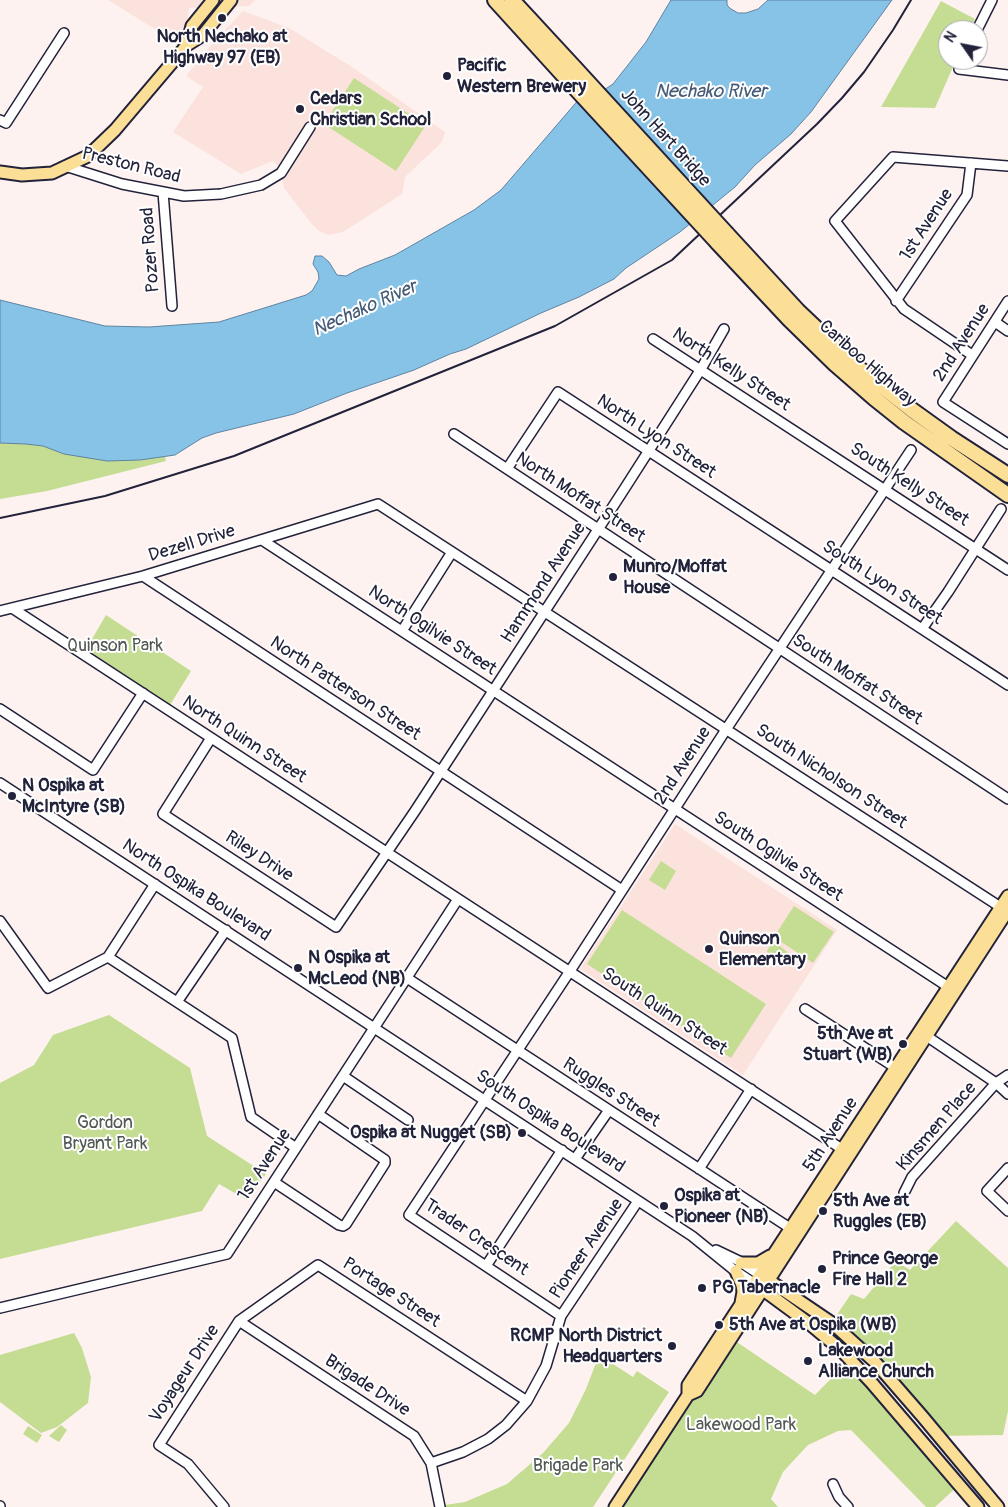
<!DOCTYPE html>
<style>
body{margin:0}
#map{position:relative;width:1008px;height:1507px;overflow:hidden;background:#fdf2ef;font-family:Pangolin,sans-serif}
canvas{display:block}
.north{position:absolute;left:938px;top:20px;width:50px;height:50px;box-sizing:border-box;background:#fff;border:1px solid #a7a7b1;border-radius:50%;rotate:303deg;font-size:14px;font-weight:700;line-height:20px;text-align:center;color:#22223b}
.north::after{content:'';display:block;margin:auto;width:18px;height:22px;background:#22223b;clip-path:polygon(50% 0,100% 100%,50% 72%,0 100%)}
</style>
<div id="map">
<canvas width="1008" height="1507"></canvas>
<div class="north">N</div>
</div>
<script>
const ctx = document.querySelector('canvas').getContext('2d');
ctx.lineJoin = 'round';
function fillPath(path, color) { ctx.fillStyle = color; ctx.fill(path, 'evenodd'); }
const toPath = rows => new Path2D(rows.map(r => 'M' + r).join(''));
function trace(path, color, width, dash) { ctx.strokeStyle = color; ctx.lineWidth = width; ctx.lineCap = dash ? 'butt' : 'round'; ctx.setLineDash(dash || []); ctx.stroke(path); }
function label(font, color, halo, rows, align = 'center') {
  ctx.font = font + ' Pangolin,sans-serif'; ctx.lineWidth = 4; ctx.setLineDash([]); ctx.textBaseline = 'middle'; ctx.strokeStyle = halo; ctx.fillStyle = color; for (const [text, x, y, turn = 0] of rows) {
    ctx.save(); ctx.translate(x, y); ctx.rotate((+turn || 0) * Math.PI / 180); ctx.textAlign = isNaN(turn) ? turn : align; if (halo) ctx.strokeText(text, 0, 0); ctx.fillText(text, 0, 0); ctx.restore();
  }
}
fillPath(toPath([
 [108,0,255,0,249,6,189,8,184,47],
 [243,11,289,28,352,67,445,132,442,142,405,177,402,194,343,232,329,235,319,231,311,223,284,188,279,167,273,161,241,174,173,132,203,87,186,76,212,44],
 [675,824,837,930,743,1075,580,969]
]), '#fbe2dc');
fillPath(toPath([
 [941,1,975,19,970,30,948,30,948,60,956,60,935,108,881,107],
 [354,78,426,125,396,171,324,124],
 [0,430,162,445,166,461,47,491,0,499],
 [106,615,191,671,170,705,85,651],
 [661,861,676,871,665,890,649,880],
 [794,906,834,932,813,963,774,937],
 [622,910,766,1004,731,1058,587,964],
 [776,943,790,954,784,963,768,955,767,951,771,944],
 [109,1015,190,1068,207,1136,266,1174,247,1200,219,1184,202,1211,0,1259,0,1083,34,1065,53,1035],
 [956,1221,1008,1268,1008,1411,1003,1435,940,1436,834,1319,851,1294,864,1299,896,1261,910,1270],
 [74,1333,82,1348,91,1377,88,1403,57,1427,41,1433,0,1402,0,1355],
 [725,1334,815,1395,852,1357,959,1485,935,1507,926,1507,851,1430,838,1431,808,1445,783,1472,771,1499,778,1507,613,1507],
 [599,1355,633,1377,637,1371,669,1392,593,1507,446,1507,445,1505,465,1502,507,1484,543,1453,569,1423,586,1389],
 [61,1425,67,1430,59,1442,49,1436],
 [28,1426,42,1435,37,1443,23,1434]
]), '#c4dd93');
const water = toPath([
 [671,0,727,0,727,5,731,9,738,13,746,13,758,9,768,0,892,0,811,112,791,134,755,165,735,187,680,232,626,268,614,279,579,297,541,313,466,349,450,354,414,370,347,393,294,414,216,433,202,438,175,455,140,460,107,461,64,454,43,446,26,444,0,443,0,300,105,326,149,327,219,322,306,295,312,291,319,279,318,272,313,264,315,256,322,256,329,262,337,275,346,276,359,269,395,255,474,210,501,190,580,98,607,88,613,84,646,42,671,0]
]);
fillPath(water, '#87c3e6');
trace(water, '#5f83a2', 1);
const minor = toPath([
 [977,30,992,0],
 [963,60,959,69,1008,75],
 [0,120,6,123,64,33],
 [65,166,122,184,184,196,221,194,261,185,281,173,310,127],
 [163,192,172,306],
 [896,301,967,195,971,163],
 [1008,301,943,402,1008,444],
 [995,322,1008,331],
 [653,339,1008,570],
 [972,355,904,309,835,221,893,157,1008,166],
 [454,434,1008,799],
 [507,469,558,392,1008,685],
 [262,540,953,990],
 [143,576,622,890],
 [12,608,848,1153],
 [0,611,143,576,378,504,1005,910],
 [922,629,948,592,1001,509],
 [402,631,452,552],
 [0,709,93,770,143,693],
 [211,738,163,814,336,927,415,811,623,491,701,369,724,329],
 [0,783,692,1236,734,1270,755,1284],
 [0,921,48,988,108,957,155,884],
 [108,957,232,1038,251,1117,296,1148],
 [407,978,796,1232],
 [177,1002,226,930],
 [805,1009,899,1070],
 [922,1033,996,1083,1008,1094],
 [343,1076,408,1120],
 [575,1159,609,1110],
 [1008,1168,987,1191,1008,1211],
 [699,1169,751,1089],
 [274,1182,339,1225,343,1226,346,1224,385,1163,385,1160,318,1114],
 [904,1193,912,1177,996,1083,1008,1075],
 [716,1250,739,1261,760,1275],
 [486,1266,562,1150],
 [0,1308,227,1254,458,899],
 [561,1316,409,1215,570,971,727,728,911,450],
 [239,1321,414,1436,431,1463,440,1507],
 [431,1463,463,1452,488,1439,506,1425,527,1401,546,1366,561,1316,638,1201],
 [833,1484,839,1497,848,1507],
 [0,1506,0,1507],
 [224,1507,188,1464,159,1445,239,1321,318,1265,527,1401]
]);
const major = toPath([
 [187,45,192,26,213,0],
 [0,172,22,175,52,173,88,156,115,130,187,45,203,35,231,0],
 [741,1263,758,1263,770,1256],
 [736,1271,742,1285,743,1292,741,1303],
 [764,1277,832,1323,875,1362,922,1416,998,1507],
 [758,1286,811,1325,841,1350,871,1382,978,1507],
 [688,1395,697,1391,1008,910],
 [615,1507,688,1395,688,1385,1008,896]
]);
const highway = toPath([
 [495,0,565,77],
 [512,0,574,67],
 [727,234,798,311,856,366,912,410,951,438,1008,475],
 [717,242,789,319,835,364,874,398,904,422,1008,495]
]);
trace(minor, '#22223b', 12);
trace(major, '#22223b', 15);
trace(highway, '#22223b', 18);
trace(minor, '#fff', 9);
trace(major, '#fbdf96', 11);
trace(highway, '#fbdf96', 14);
trace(toPath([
 [0,518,105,496,234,456,555,326,672,260,817,124,842,98,864,72,893,30,911,0]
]), '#22223b', 2);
const highwayBridge = toPath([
 [574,67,727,234],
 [565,77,717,242]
]);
trace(highwayBridge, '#22223b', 18, []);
trace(highwayBridge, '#fbdf96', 14);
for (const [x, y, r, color] of [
 [222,18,5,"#22223b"],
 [447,76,5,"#22223b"],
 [300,109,5,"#22223b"],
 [613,577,5,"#22223b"],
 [12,796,5,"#22223b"],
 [709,949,5,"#22223b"],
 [298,968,5,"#22223b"],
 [903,1044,5,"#22223b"],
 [522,1133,5,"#22223b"],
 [664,1206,5,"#22223b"],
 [823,1211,5,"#22223b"],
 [822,1269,5,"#22223b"],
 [702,1288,5,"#22223b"],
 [719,1325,5,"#22223b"],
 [672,1346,5,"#22223b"],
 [808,1361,5,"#22223b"]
]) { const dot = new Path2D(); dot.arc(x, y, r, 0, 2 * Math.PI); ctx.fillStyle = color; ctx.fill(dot); trace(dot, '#fff', 2); }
label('bold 18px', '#22223b', '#fff', [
 ["North Nechako at",222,37,"center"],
 ["Highway 97 (EB)",222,58,"center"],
 ["Pacific",457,66],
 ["Western Brewery",457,87],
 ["Cedars",310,99],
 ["Christian School",310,120],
 ["Munro/Moffat",623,567],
 ["House",623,588],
 ["N Ospika at",22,786],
 ["McIntyre (SB)",22,807],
 ["Quinson",719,939],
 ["Elementary",719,960],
 ["N Ospika at",308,958],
 ["McLeod (NB)",308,979],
 ["5th Ave at",893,1034,"right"],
 ["Stuart (WB)",893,1055,"right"],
 ["Ospika at Nugget (SB)",512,1133,"right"],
 ["Ospika at",674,1196],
 ["Pioneer (NB)",674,1217],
 ["5th Ave at",833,1201],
 ["Ruggles (EB)",833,1222],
 ["Prince George",832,1259],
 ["Fire Hall 2",832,1280],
 ["PG Tabernacle",712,1288],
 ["5th Ave at Ospika (WB)",729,1325],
 ["RCMP North District",662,1336,"right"],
 ["Headquarters",662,1357,"right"],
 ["Lakewood",818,1351],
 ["Alliance Church",818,1372]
], 'left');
label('18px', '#22223b', '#fff', [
 ["John Hart Bridge",665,138,48],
 ["Preston Road",131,166,14],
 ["1st Avenue",927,225,-57],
 ["Pozer Road",151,250,-94],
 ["2nd Avenue",962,343,-57],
 ["Cariboo Highway",867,364,41],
 ["North Kelly Street",731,370,33],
 ["North Lyon Street",656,437,33],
 ["South Kelly Street",909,485,33],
 ["North Moffat Street",580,498,33],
 ["Dezell Drive",192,544,-17],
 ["Hammond Avenue",544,583,-57],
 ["South Lyon Street",882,583,33],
 ["North Ogilvie Street",432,631,33],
 ["South Moffat Street",857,680,33],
 ["North Patterson Street",345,689,33],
 ["North Quinn Street",244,740,33],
 ["2nd Avenue",683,766,-57],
 ["South Nicholson Street",831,777,33],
 ["Riley Drive",259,857,33],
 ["South Ogilvie Street",778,857,33],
 ["North Ospika Boulevard",196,891,33],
 ["South Quinn Street",664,1012,33],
 ["Ruggles Street",611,1093,33],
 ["South Ospika Boulevard",550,1122,33],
 ["Kinsmen Place",937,1127,-49],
 ["5th Avenue",831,1135,-57],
 ["1st Avenue",265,1165,-57],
 ["Trader Crescent",476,1238,34],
 ["Pioneer Avenue",587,1249,-56],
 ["Portage Street",391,1293,33],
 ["Voyageur Drive",185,1374,-57],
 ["Brigade Drive",367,1386,33]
]);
label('18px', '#535a55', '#fff', [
 ["Quinson Park",115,646],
 ["Gordon",105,1123],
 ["Bryant Park",105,1144],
 ["Lakewood Park",741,1425],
 ["Brigade Park",578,1466]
]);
label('italic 19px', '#455a77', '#fff', [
 ["Nechako River",711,92],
 ["Nechako River",365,309,-24]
]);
</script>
